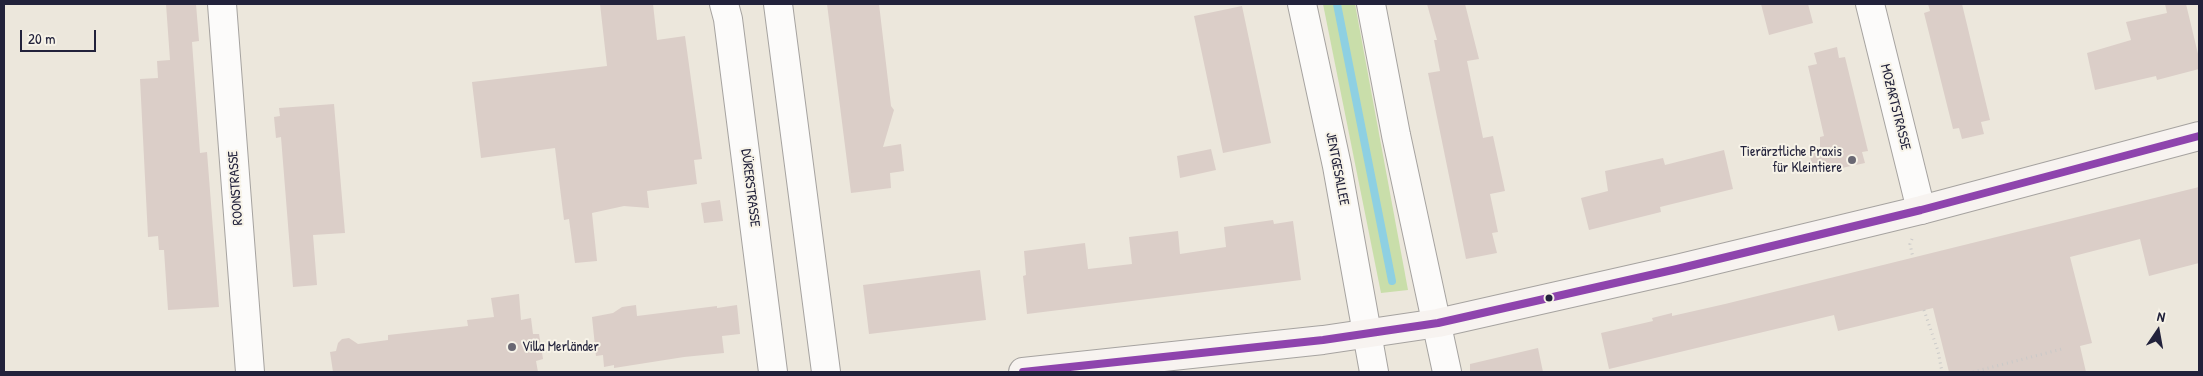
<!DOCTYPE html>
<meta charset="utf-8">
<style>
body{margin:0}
#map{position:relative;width:2203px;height:376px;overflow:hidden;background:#ece7dc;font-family:"Patrick Hand",sans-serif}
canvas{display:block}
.frame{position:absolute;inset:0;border:5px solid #22223b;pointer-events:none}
.north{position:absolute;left:2133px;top:306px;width:50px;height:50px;-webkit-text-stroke:4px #f7f3e8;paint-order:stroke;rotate:12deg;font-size:14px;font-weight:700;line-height:20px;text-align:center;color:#22223b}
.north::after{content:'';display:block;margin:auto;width:18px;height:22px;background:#22223b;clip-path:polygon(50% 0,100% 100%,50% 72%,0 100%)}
.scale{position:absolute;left:20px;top:30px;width:76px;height:22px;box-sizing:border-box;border:2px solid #22223b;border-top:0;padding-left:6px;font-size:15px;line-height:18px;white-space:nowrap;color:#22223b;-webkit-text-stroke:4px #f7f3e8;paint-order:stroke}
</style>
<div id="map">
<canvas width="2203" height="376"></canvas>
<div class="frame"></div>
<div class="north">N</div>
<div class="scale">20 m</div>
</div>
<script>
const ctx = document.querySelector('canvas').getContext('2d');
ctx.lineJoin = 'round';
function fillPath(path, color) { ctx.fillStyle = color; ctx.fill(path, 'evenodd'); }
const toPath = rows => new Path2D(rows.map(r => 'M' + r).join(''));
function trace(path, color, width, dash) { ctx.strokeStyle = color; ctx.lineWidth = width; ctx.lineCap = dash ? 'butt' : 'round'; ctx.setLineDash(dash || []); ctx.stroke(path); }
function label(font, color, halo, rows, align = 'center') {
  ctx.font = font + ' "Patrick Hand",sans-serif'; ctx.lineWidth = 4; ctx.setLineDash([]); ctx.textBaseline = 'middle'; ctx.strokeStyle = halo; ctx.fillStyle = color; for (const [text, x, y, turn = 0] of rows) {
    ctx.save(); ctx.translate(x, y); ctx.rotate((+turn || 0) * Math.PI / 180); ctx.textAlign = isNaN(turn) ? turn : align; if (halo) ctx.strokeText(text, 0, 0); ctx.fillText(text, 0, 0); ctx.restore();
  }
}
fillPath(toPath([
 [1323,4,1355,4,1408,290,1381,293]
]), '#c9deaa');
trace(toPath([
 [1337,4,1392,281]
]), '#8ed0e2', 8);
fillPath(toPath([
 [166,4,196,4,199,41,192,42,200,153,207,152,219,307,168,310,164,250,159,250,158,236,148,237,140,79,158,78,157,61,170,60],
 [600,4,653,4,657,40,685,36,702,159,694,160,697,184,647,191,649,208,624,206,592,213,597,261,575,263,569,219,564,220,555,148,481,158,472,82,607,66],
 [827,4,879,4,891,106,894,110,883,147,901,144,904,171,890,173,891,188,851,193],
 [1427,4,1465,4,1479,59,1467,61,1483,138,1493,136,1505,191,1490,194,1498,232,1492,233,1497,253,1466,259,1428,73,1440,71,1434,40,1437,40],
 [1761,4,1808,4,1813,23,1769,35],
 [1928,4,1962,4,1990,120,1981,122,1984,134,1962,139,1959,128,1953,129,1924,13,1930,11],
 [2165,4,2186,4,2199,58,2199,69,2157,80,2156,76,2095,90,2087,53,2131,40,2126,22,2167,13],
 [1242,6,1271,143,1223,153,1194,16],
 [1837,47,1839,58,1845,57,1868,151,1862,152,1865,163,1814,174,1809,152,1820,149,1820,137,1824,136,1808,66,1817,64,1814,53],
 [334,104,345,233,313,235,317,285,293,287,281,137,276,138,274,117,280,116,279,108],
 [1211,149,1216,170,1180,178,1177,156],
 [1724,150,1733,189,1660,207,1661,212,1589,230,1581,198,1608,191,1605,171,1663,158,1665,165],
 [2199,187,2199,263,2149,276,2140,239,2070,257,2092,343,2080,346,2086,372,1949,372,1933,308,1838,331,1834,315,1609,369,1601,333,1653,321,1652,318,1672,313,1672,316,1725,304],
 [720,200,723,221,704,223,701,203],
 [1273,220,1274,224,1293,221,1301,280,1027,314,1023,276,1026,275,1024,251,1085,243,1088,269,1132,264,1129,237,1178,231,1180,254,1226,247,1224,227],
 [980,270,986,320,869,334,863,285],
 [519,294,521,320,531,318,533,334,539,334,543,359,536,361,538,372,333,372,330,352,336,351,338,343,342,339,349,338,358,344,388,340,388,335,468,326,467,320,494,317,491,298],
 [636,305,637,316,717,306,717,308,737,305,740,334,722,336,724,353,684,357,614,368,614,365,604,367,603,355,596,356,592,317,613,313,622,307],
 [1538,348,1543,372,1470,372,1470,364]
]), '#dbcec8');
const street = toPath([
 [222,4,250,372],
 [724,4,728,19,773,372],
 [778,4,826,372],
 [1302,4,1337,166,1374,372],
 [1371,4,1396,135,1447,372],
 [1870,4,1921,210]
]);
const secondary = toPath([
 [1023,372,1323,340,1438,323,1677,269,1921,210,2199,136]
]);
trace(street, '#a6a3a0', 30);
trace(secondary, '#a6a3a0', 30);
trace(toPath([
 [1912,239,1910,244,1913,258],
 [1924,310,1938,351,1942,372],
 [1973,372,2062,349]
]), '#cac9c8', 3, [1, 4]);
trace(street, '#fcfbfa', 28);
trace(secondary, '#f7f3f0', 28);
trace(toPath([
 [1023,372,1323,340,1438,323,1677,269,1921,210,2199,136]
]), '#8e44ad', 8);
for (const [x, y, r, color] of [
 [1852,160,5,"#696773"],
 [1549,298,4.5,"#22223b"],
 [512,347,5,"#696773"]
]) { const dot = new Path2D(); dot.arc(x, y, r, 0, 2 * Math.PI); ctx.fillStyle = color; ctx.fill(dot); trace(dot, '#f7f3e8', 2); }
label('14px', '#22223b', '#f7f3e8', [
 ["MOZARTSTRASSE",1895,107,76],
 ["JENTGESALLEE",1337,169,79],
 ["ROONSTRASSE",236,188,-94],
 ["DÜRERSTRASSE",750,188,83]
]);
label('14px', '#22223b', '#f7f3e8', [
 ["Tierärztliche Praxis",1842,152],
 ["für Kleintiere",1842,168],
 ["Villa Merländer",522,347,"left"]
], 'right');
</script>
